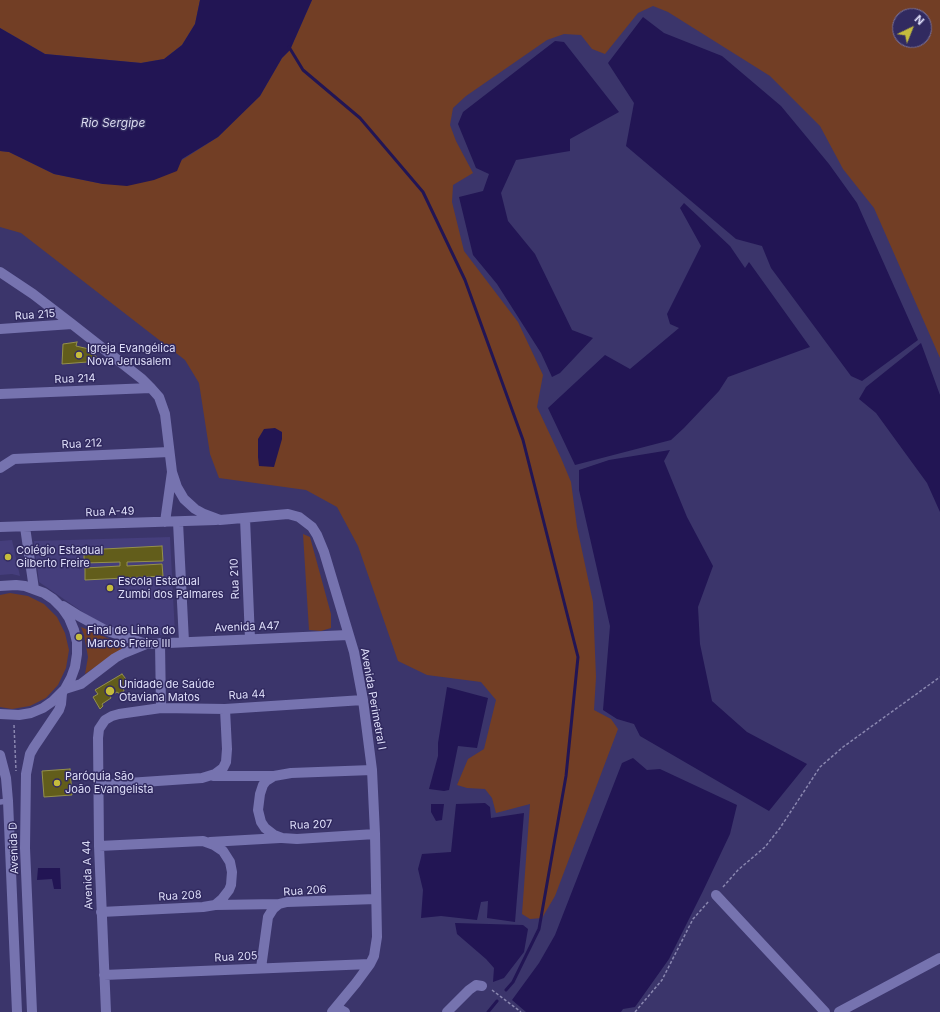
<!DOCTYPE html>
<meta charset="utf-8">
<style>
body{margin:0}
#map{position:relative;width:940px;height:1012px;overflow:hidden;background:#3b356b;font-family:Inter,sans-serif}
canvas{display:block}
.north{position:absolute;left:892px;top:8px;width:40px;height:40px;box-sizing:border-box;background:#312a60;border:1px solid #77729e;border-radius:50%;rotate:43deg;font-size:11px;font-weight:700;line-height:16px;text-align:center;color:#dfdffa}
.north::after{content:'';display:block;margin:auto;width:14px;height:18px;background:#c5bc3d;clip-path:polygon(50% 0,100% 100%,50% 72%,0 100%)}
</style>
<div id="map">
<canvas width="940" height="1012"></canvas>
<div class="north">N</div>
</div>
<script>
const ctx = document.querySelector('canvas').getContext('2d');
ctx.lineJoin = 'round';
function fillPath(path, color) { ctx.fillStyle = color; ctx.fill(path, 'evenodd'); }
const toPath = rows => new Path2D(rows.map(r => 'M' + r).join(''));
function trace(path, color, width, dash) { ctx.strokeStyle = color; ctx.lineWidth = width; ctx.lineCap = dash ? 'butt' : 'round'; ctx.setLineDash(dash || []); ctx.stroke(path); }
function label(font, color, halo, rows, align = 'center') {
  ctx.font = font + ' Inter,sans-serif'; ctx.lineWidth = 3; ctx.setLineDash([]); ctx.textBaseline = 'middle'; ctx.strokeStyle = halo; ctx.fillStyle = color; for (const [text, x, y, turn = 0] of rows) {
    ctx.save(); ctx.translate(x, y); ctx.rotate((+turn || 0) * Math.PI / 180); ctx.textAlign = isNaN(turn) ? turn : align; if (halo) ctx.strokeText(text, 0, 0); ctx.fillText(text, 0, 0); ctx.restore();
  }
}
fillPath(toPath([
 [170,537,175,634,145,636,114,629,87,615,39,582,34,541],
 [12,540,20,576,12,574,0,575,0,541]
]), '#453e7c');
fillPath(toPath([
 [0,0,200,0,195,24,182,45,164,59,141,63,45,54,0,28],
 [312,0,940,0,940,358,874,208,843,169,820,126,770,76,668,12,653,6,638,13,605,54,592,49,581,35,564,34,547,40,466,96,453,108,450,125,456,141,473,173,453,185,452,202,464,251,518,322,543,375,537,407,561,458,571,482,577,527,593,602,596,677,594,710,611,719,618,729,555,896,542,918,530,919,522,914,530,804,496,813,492,798,485,789,467,788,457,785,468,759,484,749,496,700,481,682,427,675,398,661,358,546,337,507,306,490,219,478,210,454,199,383,185,360,21,233,0,227,0,151,9,152,54,174,103,184,182,160,218,137,260,96,282,58,290,50],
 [900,16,924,16,924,40,900,40],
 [303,534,310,537,331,614,331,628,321,631,309,630],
 [10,593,28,596,44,604,57,617,65,633,69,650,66,668,58,685,46,698,30,706,12,709,0,707,0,595],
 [81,627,126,646,85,674,88,657,84,635]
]), '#723e25');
fillPath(toPath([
 [200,0,312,0,290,50,282,58,260,96,218,137,182,159,177,171,154,180,127,186,103,184,54,174,9,152,0,151,0,28,45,54,141,63,164,59,182,45,195,24],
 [643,17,664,33,722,56,781,106,829,164,857,203,918,340,862,381,851,376,771,268,762,246,736,239,626,146,634,103,608,63],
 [555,41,564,42,619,112,570,139,570,151,516,160,501,193,508,221,535,254,572,330,593,338,560,373,552,377,541,353,497,284,473,255,459,197,483,191,489,174,476,168,458,124,463,112],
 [684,203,730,246,745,268,749,262,810,347,728,377,719,391,684,428,671,440,575,465,548,408,605,355,630,369,679,328,670,324,667,314,701,246,680,208],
 [921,343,940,395,940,512,927,483,876,413,859,399,866,387],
 [275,428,282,432,282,439,274,467,259,466,258,457,258,439,264,429],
 [670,450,664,461,687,517,713,566,698,607,700,644,712,701,747,732,807,764,769,811,640,736,634,724,617,719,603,710,610,626,579,490,579,470,609,460],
 [447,687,488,698,477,748,458,746,449,790,444,791,429,789,438,756,438,743],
 [633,758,647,770,660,769,737,805,730,834,703,891,669,959,635,1007,623,1009,621,1012,526,1012,512,1000,539,963,555,935,622,763],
 [485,803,490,807,491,818,524,813,515,922,487,918,488,901,481,902,477,920,441,916,421,918,423,890,418,869,422,854,451,852,456,804],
 [431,804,444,804,442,820,436,821,431,812],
 [38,868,60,868,61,889,54,889,52,879,37,880],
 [455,923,523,925,528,929,524,952,504,978,493,982,494,968,486,959,457,934]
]), '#221554');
trace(toPath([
 [289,47,303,70,360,118,423,192,465,280,523,440,578,657,566,776,539,929,513,982,506,990],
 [488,1012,497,1001]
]), '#221554', 3);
const building = toPath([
 [77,342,76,346,89,349,100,361,62,364,63,344,77,342],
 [162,546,163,561,127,562,127,566,162,564,163,576,85,580,85,568,120,566,120,562,84,563,84,550,162,546],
 [122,674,129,683,123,688,124,691,120,694,117,692,110,696,111,698,102,704,103,706,100,709,93,697,98,694,95,690,122,674],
 [70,769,72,795,44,797,42,771,70,769]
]);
fillPath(building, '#625d1b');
trace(building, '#94904b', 1);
trace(toPath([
 [14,725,16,771],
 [723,887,738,870,765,847,780,828,820,767,843,747,940,677],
 [492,990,521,1012],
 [635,1012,662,980,693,919,709,901]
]), '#8a87b0', 1.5, [3, 2]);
trace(toPath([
 [0,802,8,801]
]), '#7673af', 5.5);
trace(toPath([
 [0,272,33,294,72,324,142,379,151,388,159,397,165,414,172,472,165,522],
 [0,329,72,324],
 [0,394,151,388],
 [0,468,14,459,169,452],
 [172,472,177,487,184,499,195,509,204,514,220,520,288,514,299,517,312,527,317,535,324,552,354,652,363,700,372,770,375,834,377,937,374,956,370,964,356,983,332,1012],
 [245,518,250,639],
 [178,522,184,642],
 [0,527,216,520],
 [25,527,34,589],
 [0,586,16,585,25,586,44,593,53,599,62,608,69,618,74,630,77,642,77,654,75,667,71,678,65,689,53,701,43,708,31,713,19,715,0,714],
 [63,606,79,616,105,630,146,644],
 [160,643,161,708],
 [65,689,81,684,115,658,124,653,146,644,348,635],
 [372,770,291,773,274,776,266,781,263,785,260,794,258,810,261,822,265,828,274,835,282,838,297,839,375,834],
 [213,776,274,776],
 [98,785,202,778,215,774,223,768,226,762,227,749,225,709],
 [210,842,280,838],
 [99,846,203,841,214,845,223,851,230,862,232,872,231,885,229,890,222,899,215,905,203,907,101,912],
 [716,895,825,1012],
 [215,905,279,904],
 [261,968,268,917,273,909,279,904,287,902,376,899],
 [104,975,370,964],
 [336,1007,345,1012],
 [106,1012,99,846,98,738,99,729,105,720,112,716,119,714,161,708,225,709,363,700],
 [447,1012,469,990,476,985,482,986],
 [839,1012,940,958]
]), '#7673af', 10);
trace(toPath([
 [0,755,6,778,8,801,17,1012],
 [32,1012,25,848,26,774,30,754,34,747,59,710,61,704,62,693]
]), '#7673af', 10);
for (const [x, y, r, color] of [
 [79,355,4,"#c5bc3d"],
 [8,557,4,"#c5bc3d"],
 [110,588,4,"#c5bc3d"],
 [79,637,4,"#c5bc3d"],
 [110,691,5,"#c5bc3d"],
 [57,783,4,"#c5bc3d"]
]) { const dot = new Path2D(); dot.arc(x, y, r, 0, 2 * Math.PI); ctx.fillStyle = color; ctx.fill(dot); trace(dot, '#312a60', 1.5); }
label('11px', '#dfdffa', '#312a60', [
 ["Rua 215",35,315,-4],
 ["Rua 214",75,379,-2],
 ["Rua 212",82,444,-3],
 ["Rua A-49",110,512,-2],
 ["Rua 210",235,579,-92],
 ["Avenida A47",247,627,-2],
 ["Rua 44",247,695,-3],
 ["Avenida Perimetral I",373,699,80],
 ["Rua 207",311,825,-2],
 ["Avenida D",14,848,-92],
 ["Avenida A 44",88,875,-92],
 ["Rua 206",305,891,-4],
 ["Rua 208",180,896,-3],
 ["Rua 205",236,957,-3]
]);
label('11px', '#dfdffa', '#312a60', [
 ["Igreja Evangélica",87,349],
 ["Nova Jerusalem",87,362],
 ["Colégio Estadual",16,551],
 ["Gilberto Freire",16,564],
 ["Escola Estadual",118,582],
 ["Zumbi dos Palmares",118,595],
 ["Final de Linha do",87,631],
 ["Marcos Freire III",87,644],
 ["Unidade de Saúde",119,685],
 ["Otaviana Matos",119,698],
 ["Paróquia São",65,777],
 ["João Evangelista",65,790]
], 'left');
label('italic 12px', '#dcdcf0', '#312a60', [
 ["Rio Sergipe",113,123]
]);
</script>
